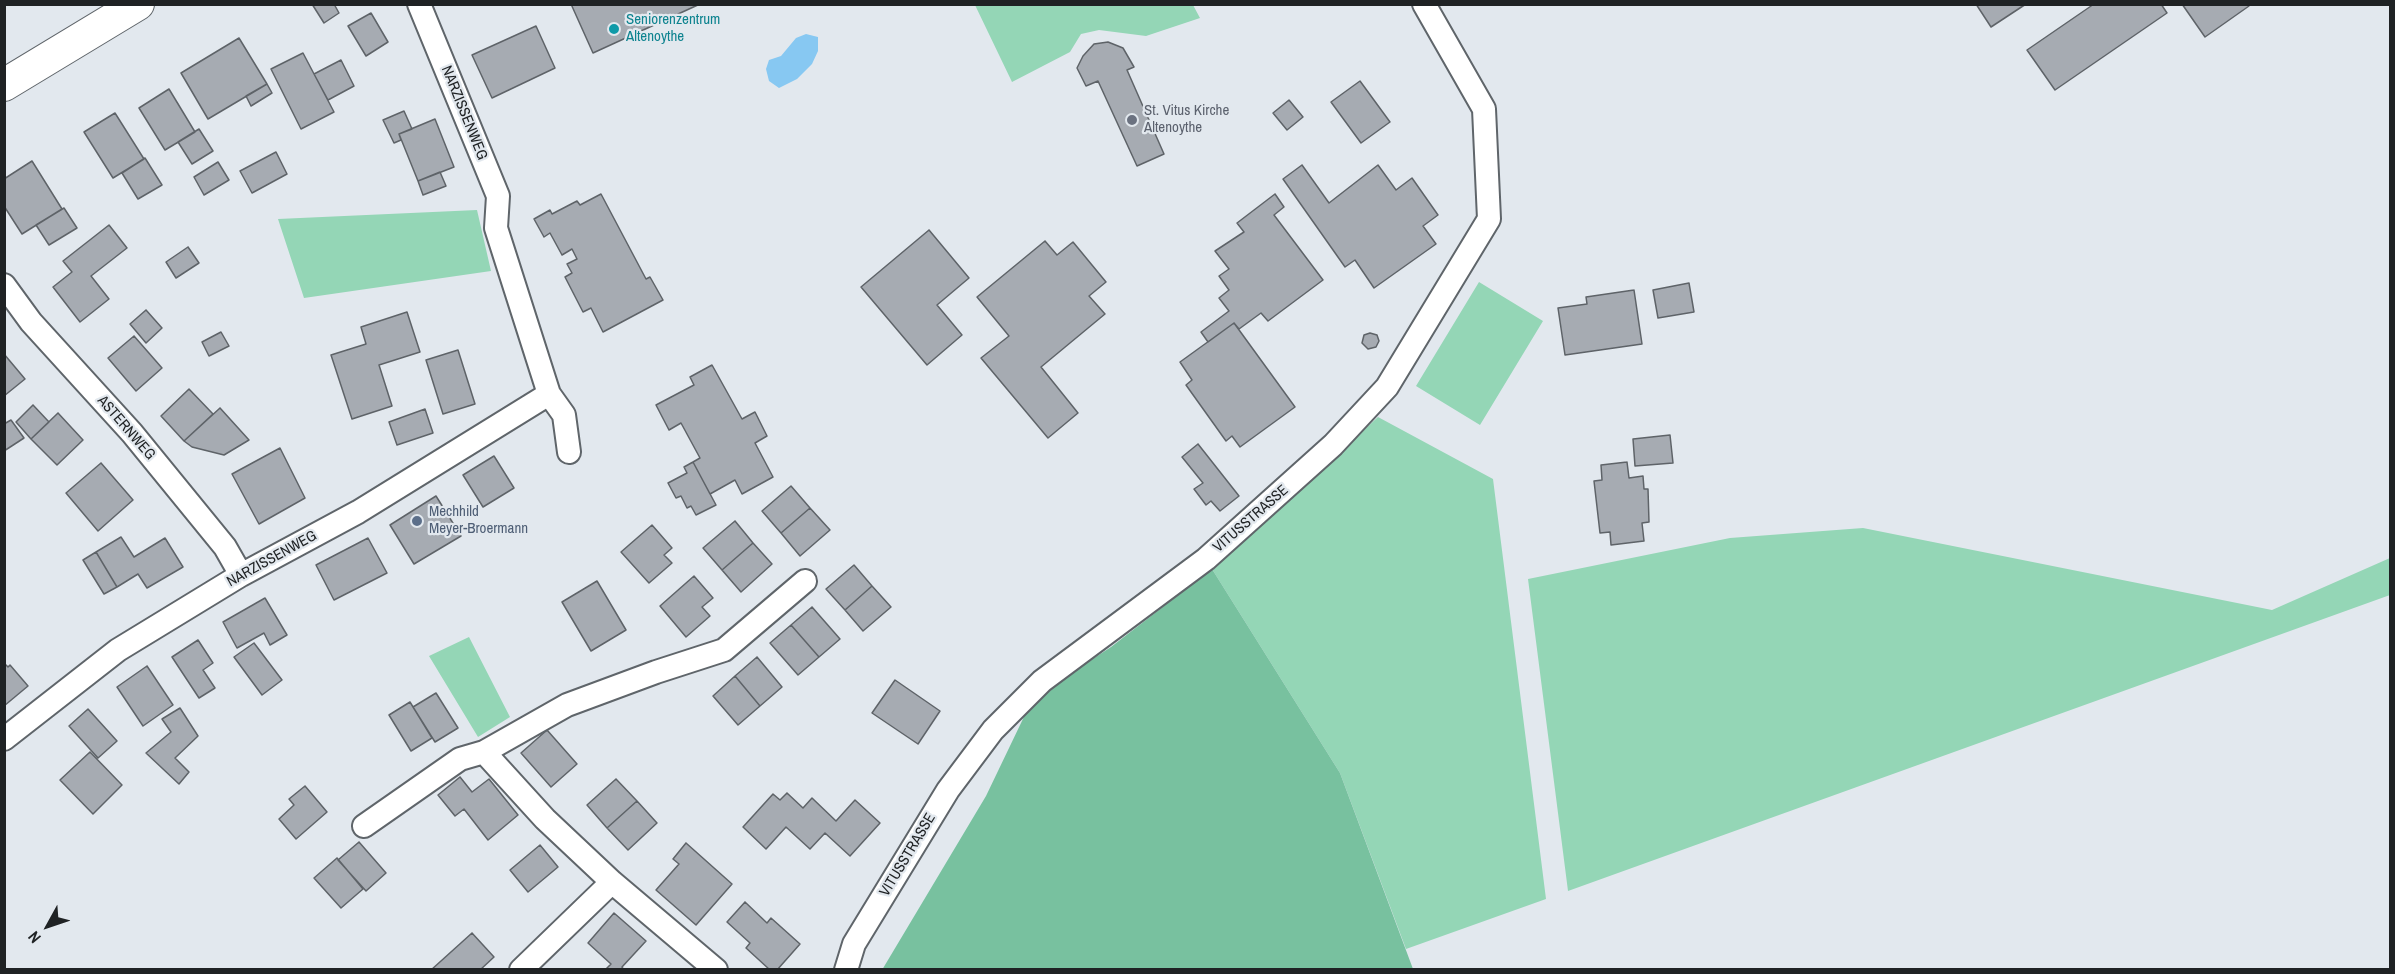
<!DOCTYPE html>
<style>
body{margin:0}
#map{position:relative;width:2395px;height:974px;overflow:hidden;background:#e2e8ee;font-family:"Archivo Narrow",sans-serif}
canvas{display:block}
.frame{position:absolute;inset:0;border:6px solid #1f2224;pointer-events:none}
.north{position:absolute;left:18px;top:896px;width:60px;height:60px;-webkit-text-stroke:4px #e2e8ee;paint-order:stroke;rotate:230deg;font-size:16px;font-weight:700;line-height:24px;text-align:center;color:#1f2224}
.north::after{content:'';display:block;margin:auto;width:21px;height:27px;background:#1f2224;clip-path:polygon(50% 0,100% 100%,50% 72%,0 100%)}
</style>
<div id="map">
<canvas width="2395" height="974"></canvas>
<div class="frame"></div>
<div class="north">N</div>
</div>
<script>
const ctx = document.querySelector('canvas').getContext('2d');
ctx.lineJoin = 'round';
function fillPath(path, color) { ctx.fillStyle = color; ctx.fill(path, 'evenodd'); }
const toPath = rows => new Path2D(rows.map(r => 'M' + r).join(''));
function trace(path, color, width, dash) { ctx.strokeStyle = color; ctx.lineWidth = width; ctx.lineCap = dash ? 'butt' : 'round'; ctx.setLineDash(dash || []); ctx.stroke(path); }
function label(font, color, halo, rows, align = 'center') {
  ctx.font = font + ' "Archivo Narrow",sans-serif'; ctx.lineWidth = 4.5; ctx.setLineDash([]); ctx.textBaseline = 'middle'; ctx.strokeStyle = halo; ctx.fillStyle = color; for (const [text, x, y, turn = 0] of rows) {
    ctx.save(); ctx.translate(x, y); ctx.rotate((+turn || 0) * Math.PI / 180); ctx.textAlign = isNaN(turn) ? turn : align; if (halo) ctx.strokeText(text, 0, 0); ctx.fillText(text, 0, 0); ctx.restore();
  }
}
fillPath(toPath([
 [975,5,1193,5,1200,18,1146,36,1099,30,1081,34,1070,52,1012,82],
 [477,210,491,271,304,298,278,219],
 [1479,282,1543,321,1480,425,1416,386],
 [1378,417,1493,479,1546,899,1406,949,1340,773,1212,569],
 [1863,528,2272,610,2390,558,2390,595,1568,891,1528,579,1730,538],
 [469,637,510,717,478,737,429,656]
]), '#94d6b6');
fillPath(toPath([
 [1212,569,1340,773,1413,969,882,970,986,796,1033,698,1111,647]
]), '#78c19f');
fillPath(toPath([
 [806,34,818,37,818,51,812,64,797,79,779,88,769,81,766,69,769,60,781,56,796,38]
]), '#87c8f2');
const building = toPath([
 [312,4,334,4,339,13,324,23,312,4],
 [571,4,700,4,593,53,571,4],
 [1976,4,2026,4,1991,27,1976,4],
 [2094,4,2161,4,2167,13,2055,90,2027,50,2094,4],
 [2182,4,2249,4,2249,6,2205,37,2182,4],
 [371,13,388,42,366,56,348,26,371,13],
 [536,26,555,68,492,98,472,55,536,26],
 [239,38,267,84,208,119,181,73,239,38],
 [1108,42,1123,48,1134,67,1127,70,1164,154,1137,166,1098,81,1086,86,1077,68,1083,56,1094,44,1108,42],
 [303,53,334,112,301,129,271,69,303,53],
 [341,60,354,86,328,100,314,74,341,60],
 [1360,81,1390,122,1361,143,1331,102,1360,81],
 [267,84,272,93,251,106,246,96,267,84],
 [169,89,195,132,165,150,139,108,169,89],
 [1289,100,1303,117,1287,130,1273,113,1289,100],
 [404,111,412,129,399,134,401,140,394,143,383,120,404,111],
 [115,113,144,159,113,178,84,132,115,113],
 [435,119,454,167,418,181,399,134,435,119],
 [199,129,213,151,192,164,178,142,199,129],
 [276,152,287,174,252,193,240,171,276,152],
 [145,158,162,185,138,199,122,173,145,158],
 [32,161,62,209,22,234,4,206,4,179,32,161],
 [218,162,229,180,204,195,194,177,218,162],
 [1302,165,1329,203,1378,165,1396,190,1412,178,1438,215,1423,226,1436,244,1374,288,1355,260,1345,267,1283,179,1302,165],
 [440,172,446,186,423,195,418,181,440,172],
 [601,194,646,279,650,277,663,300,603,332,591,308,583,312,565,277,572,273,567,264,577,259,572,249,562,255,550,233,544,237,534,219,550,210,552,214,577,201,580,205,601,194],
 [1275,194,1284,207,1274,215,1323,280,1268,321,1261,313,1239,329,1234,323,1208,342,1201,332,1229,311,1219,298,1229,290,1219,276,1229,269,1215,251,1244,232,1237,223,1275,194],
 [64,208,77,228,49,245,36,225,64,208],
 [109,225,127,248,91,276,109,299,80,322,53,287,72,272,63,261,109,225],
 [929,230,969,278,937,305,962,335,927,365,861,287,929,230],
 [1045,241,1057,255,1073,242,1106,282,1089,296,1105,314,1041,367,1078,413,1048,438,981,358,1009,336,977,297,1045,241],
 [188,247,199,263,176,278,166,262,188,247],
 [1689,283,1694,312,1658,318,1653,290,1689,283],
 [1634,290,1642,344,1565,355,1558,308,1587,304,1586,297,1634,290],
 [146,310,162,328,146,343,130,324,146,310],
 [407,312,420,352,379,365,392,406,352,419,331,355,366,344,361,327,407,312],
 [1234,323,1295,407,1240,447,1232,436,1226,441,1186,385,1192,380,1180,362,1234,323],
 [221,332,229,346,209,356,202,342,221,332],
 [1370,333,1377,335,1379,341,1376,347,1368,349,1362,343,1364,335,1370,333],
 [134,336,162,368,136,391,108,358,134,336],
 [458,350,475,404,443,414,426,360,458,350],
 [4,354,25,379,4,396,4,354],
 [712,365,742,419,755,412,767,436,755,443,773,477,742,494,735,480,710,494,693,462,700,458,681,423,669,430,656,405,694,385,690,377,712,365],
 [189,389,213,414,184,441,161,416,189,389],
 [33,405,49,422,31,439,16,422,33,405],
 [220,408,249,440,224,455,192,447,184,441,220,408],
 [425,409,433,433,397,445,389,422,425,409],
 [58,413,83,440,57,465,31,439,58,413],
 [11,420,24,438,4,451,4,424,11,420],
 [1670,435,1673,463,1635,466,1633,439,1670,435],
 [1198,444,1239,496,1220,511,1211,501,1206,505,1194,489,1203,483,1182,457,1198,444],
 [280,448,305,498,259,524,232,474,280,448],
 [494,456,514,488,483,507,463,475,494,456],
 [693,462,716,505,696,515,691,506,687,508,681,496,676,498,668,483,687,473,684,467,693,462],
 [1627,462,1629,478,1643,476,1644,489,1648,489,1649,522,1642,523,1644,541,1611,545,1610,532,1600,533,1594,481,1602,480,1601,465,1627,462],
 [101,463,133,500,98,531,66,493,101,463],
 [791,486,810,508,781,533,762,511,791,486],
 [436,496,461,536,414,564,390,525,436,496],
 [810,508,830,530,800,556,781,533,810,508],
 [735,521,753,543,722,570,703,548,735,521],
 [652,525,672,548,664,555,672,563,649,583,621,552,652,525],
 [121,537,134,557,165,538,183,567,147,588,138,574,117,587,96,552,121,537],
 [368,538,387,573,334,600,316,565,368,538],
 [753,543,772,564,741,592,722,570,753,543],
 [96,552,117,587,104,594,83,560,96,552],
 [854,565,872,586,845,610,826,589,854,565],
 [694,576,713,598,702,607,710,616,686,637,660,606,694,576],
 [597,581,626,630,591,651,562,602,597,581],
 [872,586,891,607,863,631,845,610,872,586],
 [265,598,287,635,270,645,264,633,237,648,223,622,265,598],
 [812,607,840,639,819,657,791,625,812,607],
 [791,625,819,657,798,675,770,643,791,625],
 [198,640,213,663,203,670,215,688,199,698,172,657,198,640],
 [254,643,282,680,262,695,234,657,254,643],
 [757,657,782,687,760,706,735,676,757,657],
 [4,663,8,667,10,665,28,686,4,706,4,663],
 [147,666,173,705,143,726,117,687,147,666],
 [735,676,760,706,738,725,713,696,735,676],
 [895,680,940,711,918,744,872,713,895,680],
 [436,693,458,728,435,742,413,707,436,693],
 [410,702,432,738,411,751,389,715,410,702],
 [180,708,198,736,175,758,189,772,179,784,146,753,171,732,162,719,180,708],
 [88,709,117,741,98,758,69,726,88,709],
 [547,730,577,764,551,787,521,753,547,730],
 [90,752,122,785,93,814,60,780,90,752],
 [460,777,472,792,489,779,518,815,488,840,464,809,455,816,438,795,460,777],
 [616,779,637,801,607,828,587,805,616,779],
 [305,786,327,812,296,839,279,819,294,805,289,799,305,786],
 [787,793,803,808,812,798,836,821,855,800,880,823,850,856,825,833,810,849,786,827,766,849,743,827,773,794,780,800,787,793],
 [637,801,657,823,628,850,607,828,637,801],
 [359,842,386,873,366,891,338,860,359,842],
 [686,843,732,884,696,925,656,890,679,864,673,859,686,843],
 [540,845,558,867,528,892,510,870,540,845],
 [337,858,363,889,341,908,314,878,337,858],
 [745,902,767,923,771,918,800,944,777,970,770,970,746,948,750,943,727,922,745,902],
 [614,913,646,941,622,967,624,970,605,970,611,964,588,943,614,913],
 [472,933,494,957,480,970,431,970,472,933]
]);
fillPath(building, '#a6abb2');
trace(building, '#5e6368', 1.5);
const street = toPath([
 [419,4,498,196,496,228,549,394,564,415,569,452],
 [4,285,31,322,132,433,225,547,241,575],
 [4,739,118,650,241,575,358,512,549,394],
 [364,826,460,759,484,752],
 [521,970,612,882],
 [716,970,612,882,545,819,484,752,567,705,656,672,724,650,805,581],
 [846,970,854,944,948,790,993,730,1042,681,1206,559,1333,445,1387,387,1489,219,1484,109,1424,4]
]);
const secondary = toPath([
 [4,85,138,4]
]);
trace(street, '#5f656a', 26);
trace(secondary, '#5f656a', 34);
trace(street, '#fff', 22);
trace(secondary, '#fff', 32);
for (const [x, y, r, color] of [
 [614,29,6,"#0f9aa8"],
 [1132,120,6,"#6b7280"],
 [417,521,6,"#5c6f8a"]
]) { const dot = new Path2D(); dot.arc(x, y, r, 0, 2 * Math.PI); ctx.fillStyle = color; ctx.fill(dot); trace(dot, '#e2e8ee', 2); }
label('15px', '#0d838f', '#e2e8ee', [
 ["Seniorenzentrum",626,20],
 ["Altenoythe",626,37]
], 'left');
label('15px', '#5b616d', '#e2e8ee', [
 ["St. Vitus Kirche",1144,111],
 ["Altenoythe",1144,128]
], 'left');
label('15px', '#1f2224', '#e2e8ee', [
 ["NARZISSENWEG",464,113,68],
 ["ASTERNWEG",126,428,49],
 ["VITUSSTRASSE",1251,519,-41],
 ["NARZISSENWEG",272,559,-29],
 ["VITUSSTRASSE",908,855,-59]
]);
label('15px', '#4e5e75', '#e2e8ee', [
 ["Mechhild",429,512],
 ["Meyer-Broermann",429,529]
], 'left');
</script>
